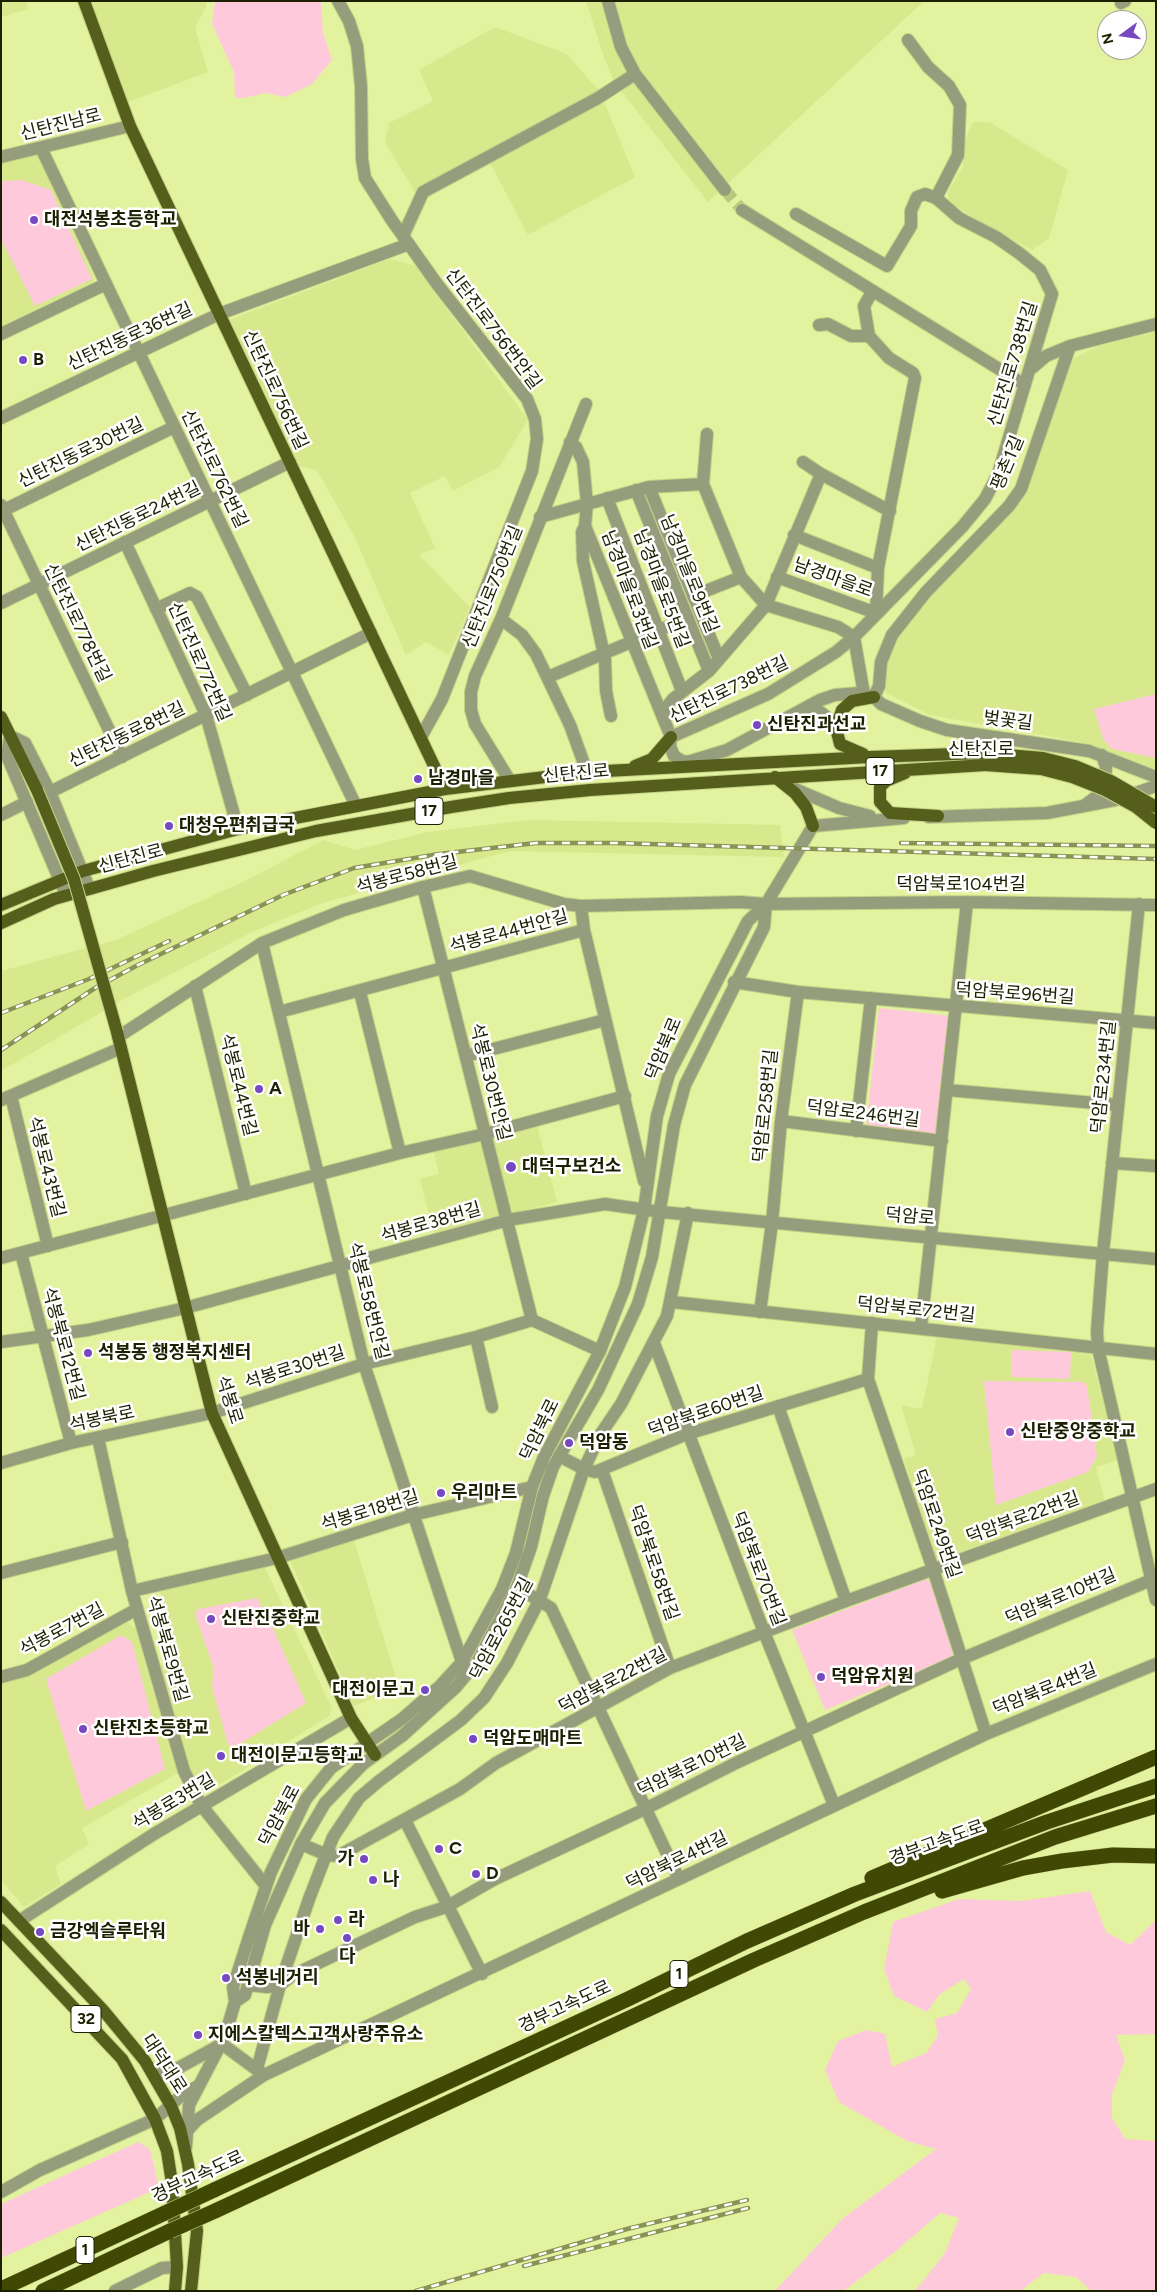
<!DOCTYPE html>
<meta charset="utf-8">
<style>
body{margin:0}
#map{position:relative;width:1157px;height:2292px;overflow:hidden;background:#e2f29e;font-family:Figtree,sans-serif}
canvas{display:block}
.frame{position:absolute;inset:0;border:2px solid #1c2000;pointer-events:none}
.north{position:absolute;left:1097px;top:10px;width:50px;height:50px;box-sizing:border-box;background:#fff;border:1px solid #a4a699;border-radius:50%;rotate:256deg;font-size:14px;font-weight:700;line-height:20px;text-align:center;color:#1c2000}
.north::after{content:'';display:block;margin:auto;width:18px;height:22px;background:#7749c1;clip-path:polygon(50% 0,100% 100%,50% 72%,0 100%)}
</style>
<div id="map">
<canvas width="1157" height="2292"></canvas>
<div class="frame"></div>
<div class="north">N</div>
</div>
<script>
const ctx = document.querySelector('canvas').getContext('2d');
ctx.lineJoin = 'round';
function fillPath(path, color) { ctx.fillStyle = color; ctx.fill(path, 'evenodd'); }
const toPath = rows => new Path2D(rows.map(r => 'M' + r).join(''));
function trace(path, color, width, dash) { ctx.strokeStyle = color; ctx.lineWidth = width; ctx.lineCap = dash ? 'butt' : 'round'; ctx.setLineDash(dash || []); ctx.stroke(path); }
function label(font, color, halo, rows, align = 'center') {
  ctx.font = font + ' Figtree,"Noto Sans KR",sans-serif'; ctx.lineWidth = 5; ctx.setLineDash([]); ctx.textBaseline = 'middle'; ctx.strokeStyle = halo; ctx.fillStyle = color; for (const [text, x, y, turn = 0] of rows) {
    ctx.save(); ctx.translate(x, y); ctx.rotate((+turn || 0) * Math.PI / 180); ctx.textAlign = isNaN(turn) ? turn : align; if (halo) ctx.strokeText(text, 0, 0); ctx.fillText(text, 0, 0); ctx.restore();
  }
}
fillPath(toPath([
 [1,1,26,1,28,9,1,17],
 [89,1,206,1,206,7,195,28,208,72,125,103],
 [586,1,924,1,708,202,615,83,605,60],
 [495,27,567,54,600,92,635,177,528,235,486,155,415,192,385,142,389,123,433,101,419,70],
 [973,122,989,122,1068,170,1049,238,1032,250,991,228,949,202,948,192,963,167,963,145],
 [37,154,94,278,92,283,1,326,1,162],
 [390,259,416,266,528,420,499,467,453,491,445,476,410,493,435,548,419,555,470,607,449,655,426,642,406,655,354,536,317,470,295,465,226,321],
 [1156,332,1156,769,1086,743,930,715,886,693,883,679,886,649,910,614,1015,506,1066,373,1074,358,1097,347],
 [529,820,780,825,784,857,511,851,417,876,320,904,254,931,131,995,1,1071,1,971,116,940,247,880,323,840,355,850,428,832],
 [537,1125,557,1202,513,1213,509,1211,491,1140,493,1136],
 [475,1141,481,1144,501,1216,438,1235,433,1231,420,1179,439,1174,434,1151],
 [937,1336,1091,1355,1118,1460,1096,1467,1105,1502,939,1560,932,1555,904,1459,916,1455,901,1405,922,1409],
 [352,1534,399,1688,354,1706,287,1553],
 [261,1560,332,1708,329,1716,208,1792,202,1791,193,1777,158,1666,178,1660,159,1587],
 [125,1620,137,1630,178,1773,82,1828,89,1844,55,1866,61,1884,24,1907,1,1880,1,1683,41,1670]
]), '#d8e88d');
fillPath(toPath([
 [215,1,321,1,323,33,332,60,312,84,285,97,266,93,244,98,235,98,234,72,212,24],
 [22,180,51,190,92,279,35,306,1,239,1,181],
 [1156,694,1156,758,1112,749,1103,739,1094,709],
 [879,1008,952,1016,938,1136,866,1128],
 [1011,1350,1071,1352,1070,1379,1011,1377],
 [984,1381,1084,1382,1087,1386,1097,1456,1088,1472,996,1505],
 [925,1579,930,1582,953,1653,952,1658,825,1710,792,1630],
 [257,1598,272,1626,306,1703,238,1745,228,1745,212,1686,214,1669,195,1614,198,1609],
 [121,1635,132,1642,165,1769,86,1811,46,1679],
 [1090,1891,1106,1932,1130,1945,1156,1920,1156,2034,1116,2035,1125,2060,1112,2095,1112,2118,1125,2139,1156,2141,1156,2291,1091,2291,1076,2277,1044,2273,1020,2291,915,2291,945,2253,959,2218,940,2213,896,2251,845,2290,775,2291,842,2219,936,2149,907,2141,839,2102,825,2070,838,2041,866,2030,885,2034,892,2067,926,2053,938,2036,935,2019,957,2013,971,1989,964,1979,940,1994,927,2012,894,1996,884,1969,893,1922,959,1899,1022,1901],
 [138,2142,150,2149,159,2188,1,2258,1,2204]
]), '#fecadb');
trace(toPath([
 [725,190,742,210]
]), '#bac87e', 12, [12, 6]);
const minor = toPath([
 [338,1,349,21,357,46,361,86,362,159,365,178,391,219,437,284,527,399,535,419,537,439,532,471,442,699,421,737],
 [608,1,621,47,635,74,725,190],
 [1121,3,1125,1],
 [41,148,356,806],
 [1,157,130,126],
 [742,210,1025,385],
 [796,214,887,266,911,226,911,211,917,197,925,194,936,198],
 [403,236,423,192,598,98,635,74],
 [819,325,828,324,851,336,869,336],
 [1,334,106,284],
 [1032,368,1046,356,1070,346],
 [1,418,219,314,409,244],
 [707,434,703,484,741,577,766,605,838,627,854,637,864,694],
 [570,442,576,447,583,462,587,504,585,526,664,720],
 [803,462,821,474,890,511],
 [649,487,719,659],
 [636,490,709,671],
 [607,498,682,691],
 [1,505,122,757],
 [4,510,174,427],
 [540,517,649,487,703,484],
 [585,526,582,532,583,561,605,659,606,691,611,716],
 [794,535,878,568],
 [125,542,206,715,238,829],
 [777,577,876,613,878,568,915,378,913,373,889,358,869,336,864,306,872,292],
 [693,596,741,577],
 [1,603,290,462],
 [156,609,190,593,197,597,247,695],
 [501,619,522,635,536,654,570,725,587,772],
 [548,677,688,618],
 [874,697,879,686,881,662,892,635,926,592,1009,506,1021,489,1070,346,1156,324],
 [801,710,819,711,828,718,836,728],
 [671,737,768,694,836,652,854,637,963,526,985,499,998,474,1052,294,1040,270,1019,253,996,237,959,218,936,198,958,155,960,105,949,86,928,67,908,40],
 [671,737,664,720,666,708,673,699,709,671,766,605,821,474],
 [671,737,670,746,674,756,682,761,690,762],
 [681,764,727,750,820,700,835,695,859,693,874,697,881,704,920,721,947,730,1089,751,1156,777],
 [510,781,475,724,471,710,471,692,475,676,501,619,586,404],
 [788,786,839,808,870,816],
 [50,792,371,633],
 [1085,805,1101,793,1105,782,1106,767,1102,755],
 [1,815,27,802],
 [929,817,1047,813,1115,800,1156,786],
 [423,887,532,1320],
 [66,895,7,756,10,736,25,743,50,792,89,888],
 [1139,904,1103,1253,1097,1331,1098,1348,1156,1600],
 [581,906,584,930,644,1181],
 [262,943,364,1364,462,1662],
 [734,982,798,992,1156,1023],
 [195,986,246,1194],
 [360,992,400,1153],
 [279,1012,584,930],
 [118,1037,262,943,344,910,423,887,470,876,564,904,581,906,740,902,766,904,967,902,1156,905],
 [466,1056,605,1020],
 [947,1090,1118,1105],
 [11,1096,48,1246],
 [1,1100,121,1048],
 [781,1121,942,1141],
 [856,1131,871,998],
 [1112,1163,1156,1166],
 [21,1253,71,1443],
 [1,1258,400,1153,485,1134,625,1096],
 [672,1302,1156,1354],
 [760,1312,772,1223,781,1121,798,992],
 [872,1323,868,1379,933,1569,986,1734],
 [921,1327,967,902],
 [476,1337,492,1407],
 [1,1342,88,1330,185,1308,508,1220,605,1204,661,1212,1156,1259],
 [654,1343,764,1632,834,1805],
 [778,1406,846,1601],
 [98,1438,132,1591,184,1771,201,1805,266,1886],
 [559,1456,584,1469,595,1472,687,1434,868,1379],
 [1,1463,71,1443,212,1413,364,1364,476,1337,532,1320,600,1351],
 [602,1470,670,1668],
 [1,1573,122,1542],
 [517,1587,551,1608,679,1879],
 [132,1591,277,1558,413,1515,532,1487],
 [1,1677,27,1670,137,1609],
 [405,1820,482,1974],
 [301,1844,327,1855,338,1856,460,1789,496,1763,670,1668,846,1601,1156,1489],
 [19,1921,154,1834,351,1718],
 [248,1985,267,1987,280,1985,293,1975,415,1917,446,1907,495,1879,645,1809,736,1763,961,1659,1156,1578],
 [235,2002,245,1995,265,1925,301,1844,325,1803,363,1764,402,1736,456,1687,477,1662,517,1587,531,1547,543,1496,553,1467,598,1390,638,1304,652,1257,674,1125,685,1085,764,927,766,904],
 [222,2044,264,2075,986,1734,1156,1664],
 [150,2069,160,2073,171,2072,222,2044],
 [257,2069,280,1985,309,1899,333,1837,359,1798,379,1781,461,1720,484,1698,507,1663,540,1599,584,1469,600,1435,621,1404,667,1316,688,1213],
 [187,2131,197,2120,264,2075],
 [186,2147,189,2105,225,2036,235,2002,233,1987,250,1934,271,1872,306,1799,331,1768,402,1719,440,1686,462,1662,502,1589,516,1553,532,1487,544,1457,600,1351,625,1287,644,1210,657,1116,669,1074,748,921,766,904,813,826,904,818],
 [1,2192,40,2170,155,2119,182,2095,198,2086],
 [115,2291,162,2268,177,2267]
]);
const major = toPath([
 [84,1,130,126,445,789],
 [1,717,37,790],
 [863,754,840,744,836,728,842,710,852,701,874,697],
 [635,766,652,759,671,737],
 [905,773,886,781,880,787,880,802,890,813,938,816],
 [775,777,795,793,806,807,813,826],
 [1,905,83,871,238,829,445,789,587,772,870,757,984,753],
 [1,923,54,899,153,871,316,831,451,807,509,798,590,790,985,765],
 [117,1032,212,1413,351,1718,375,1755],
 [1,1902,103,2010,145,2061,171,2106,180,2128,188,2164,197,2231,191,2291],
 [1,1930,122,2059,155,2119,167,2151,172,2183,177,2267,175,2291]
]);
const highway = toPath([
 [872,1878,1156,1757],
 [942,1891,1023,1868,1062,1861,1113,1855,1156,1856],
 [214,2190,628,1999,747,1941,855,1894,1047,1822,1156,1786],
 [215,2211,754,1960,864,1912,1055,1837,1156,1806],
 [1,2289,165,2213],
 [43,2291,170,2231]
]);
trace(minor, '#c2d085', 14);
trace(major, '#c2d085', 14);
trace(highway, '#c2d085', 16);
trace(minor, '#969d7c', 12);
trace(major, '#555f1b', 12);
trace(highway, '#404803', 15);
const rail = toPath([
 [901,843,1156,846],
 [1,1013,89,979,169,941],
 [1,1050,95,988,136,966,283,895,354,868,439,854,536,843,614,843,1156,859],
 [524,2266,748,2208],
 [416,2291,627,2229,747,2200]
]);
trace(rail, '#889356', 4.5);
trace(rail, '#fff', 2.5, [8]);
const majorBridge = toPath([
 [984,753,1043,758,1075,766,1111,781,1156,807],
 [985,765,1041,769,1072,777,1105,790,1136,807,1156,823],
 [37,790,74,879,117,1032]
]);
const highwayBridge = toPath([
 [165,2213,214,2190],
 [170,2231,215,2211]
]);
trace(majorBridge, '#c2d085', 14, []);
trace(highwayBridge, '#c2d085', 16, []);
trace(majorBridge, '#555f1b', 12);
trace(highwayBridge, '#404803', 15);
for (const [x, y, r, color] of [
 [34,220,5,"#7749c1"],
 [23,360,5,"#7749c1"],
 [757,725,5,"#7749c1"],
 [418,779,5,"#7749c1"],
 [169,826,5,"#7749c1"],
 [259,1089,5,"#7749c1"],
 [511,1167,6,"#7749c1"],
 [88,1353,5,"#7749c1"],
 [1010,1432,5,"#7749c1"],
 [569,1443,5,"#7749c1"],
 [441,1493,5,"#7749c1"],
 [211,1619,5,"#7749c1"],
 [821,1677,5,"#7749c1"],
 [425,1690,5,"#7749c1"],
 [83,1729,5,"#7749c1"],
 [473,1739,5,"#7749c1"],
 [221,1756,5,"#7749c1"],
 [439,1849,5,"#7749c1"],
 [364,1859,5,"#7749c1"],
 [476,1874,5,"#7749c1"],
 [373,1880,5,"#7749c1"],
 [338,1920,5,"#7749c1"],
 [320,1929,5,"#7749c1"],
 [40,1932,5,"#7749c1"],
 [347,1938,5,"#7749c1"],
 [226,1978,5,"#7749c1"],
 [198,2035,5,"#7749c1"]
]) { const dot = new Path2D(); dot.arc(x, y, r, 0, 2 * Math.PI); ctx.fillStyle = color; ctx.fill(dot); trace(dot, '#fff', 2); }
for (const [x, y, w] of [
 [880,771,28],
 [429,811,28],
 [679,1974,18],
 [86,2019,30],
 [85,2250,18]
]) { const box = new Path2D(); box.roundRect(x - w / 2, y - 13.5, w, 27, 4); ctx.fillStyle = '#fff'; ctx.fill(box); trace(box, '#1c2000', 1); }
label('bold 16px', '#1c2000', null, [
 ["17",880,771],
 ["17",429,811],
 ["1",679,1974],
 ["32",86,2019],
 ["1",85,2250]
]);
label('18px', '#1c2000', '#fff', [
 ["신탄진남로",61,125,-14],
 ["신탄진로756번안길",493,329,53],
 ["신탄진동로36번길",130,337,-25],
 ["신탄진로738번길",1013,364,-73],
 ["신탄진로756번길",275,390,65],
 ["신탄진동로30번길",81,453,-26],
 ["평촌1길",1008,463,-67],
 ["신탄진로762번길",214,469,64],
 ["신탄진동로24번길",138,517,-26],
 ["남경마을로9번길",689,574,68],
 ["남경마을로",833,578,20],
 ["신탄진로750번길",493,587,-68],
 ["남경마을로5번길",661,589,69],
 ["남경마을로3번길",629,590,69],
 ["신탄진로778번길",77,623,64],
 ["신탄진로772번길",199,662,66],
 ["신탄진로738번길",729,690,-26],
 ["벚꽃길",1008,721,7],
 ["신탄진동로8번길",127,735,-26],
 ["신탄진로",981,750],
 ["신탄진로",576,774,-5],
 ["신탄진로",131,859,-15],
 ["석봉로58번길",407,875,-15],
 ["덕암북로104번길",961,885],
 ["석봉로44번안길",509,932,-15],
 ["덕암북로96번길",1015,994,4],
 ["덕암북로",664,1049,-67],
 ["덕암로234번길",1104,1077,-84],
 ["석봉로30번안길",490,1082,76],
 ["석봉로44번길",238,1085,76],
 ["덕암로258번길",766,1106,-84],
 ["덕암로246번길",863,1114,7],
 ["석봉로43번길",46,1167,76],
 ["덕암로",910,1217,5],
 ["석봉로38번길",431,1223,-16],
 ["석봉로58번안길",368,1301,76],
 ["덕암북로72번길",916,1310,6],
 ["석봉북로12번길",63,1344,75],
 ["석봉로30번길",295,1368,-18],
 ["석봉로",229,1400,72],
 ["덕암북로60번길",706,1412,-19],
 ["석봉북로",102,1419,-12],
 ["덕암북로",540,1430,-64],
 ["석봉로18번길",370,1511,-17],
 ["덕암북로22번길",1023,1518,-20],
 ["덕암로249번길",936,1524,71],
 ["덕암북로58번길",653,1563,71],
 ["덕암북로70번길",758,1569,69],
 ["덕암북로10번길",1061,1597,-23],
 ["덕암로265번길",502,1629,-62],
 ["석봉로7번길",62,1630,-28],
 ["석봉북로9번길",167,1649,74],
 ["덕암북로22번길",613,1681,-28],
 ["덕암북로4번길",1045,1690,-22],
 ["덕암북로10번길",692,1766,-26],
 ["석봉로3번길",174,1802,-31],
 ["덕암북로",280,1816,-62],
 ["경부고속도로",937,1843,-20],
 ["덕암북로4번길",677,1861,-26],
 ["경부고속도로",565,2007,-25],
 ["대덕대로",164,2064,57],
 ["경부고속도로",198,2177,-25]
]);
label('bold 18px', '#1c2000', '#fff', [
 ["대전석봉초등학교",44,220],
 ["B",33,360],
 ["신탄진과선교",767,725],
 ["남경마을",428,779],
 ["대청우편취급국",179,826],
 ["A",269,1089],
 ["대덕구보건소",522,1167],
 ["석봉동 행정복지센터",98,1353],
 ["신탄중앙중학교",1020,1432],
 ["덕암동",579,1443],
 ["우리마트",451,1493],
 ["신탄진중학교",221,1619],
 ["덕암유치원",831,1677],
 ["대전이문고",415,1690,"right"],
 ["신탄진초등학교",93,1729],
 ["덕암도매마트",483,1739],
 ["대전이문고등학교",231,1756],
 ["C",449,1849],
 ["가",354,1859,"right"],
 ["D",486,1874],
 ["나",383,1880],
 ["라",348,1920],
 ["바",310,1929,"right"],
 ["금강엑슬루타워",50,1932],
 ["다",347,1957,"center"],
 ["석봉네거리",236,1978],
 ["지에스칼텍스고객사랑주유소",208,2035]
], 'left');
</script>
